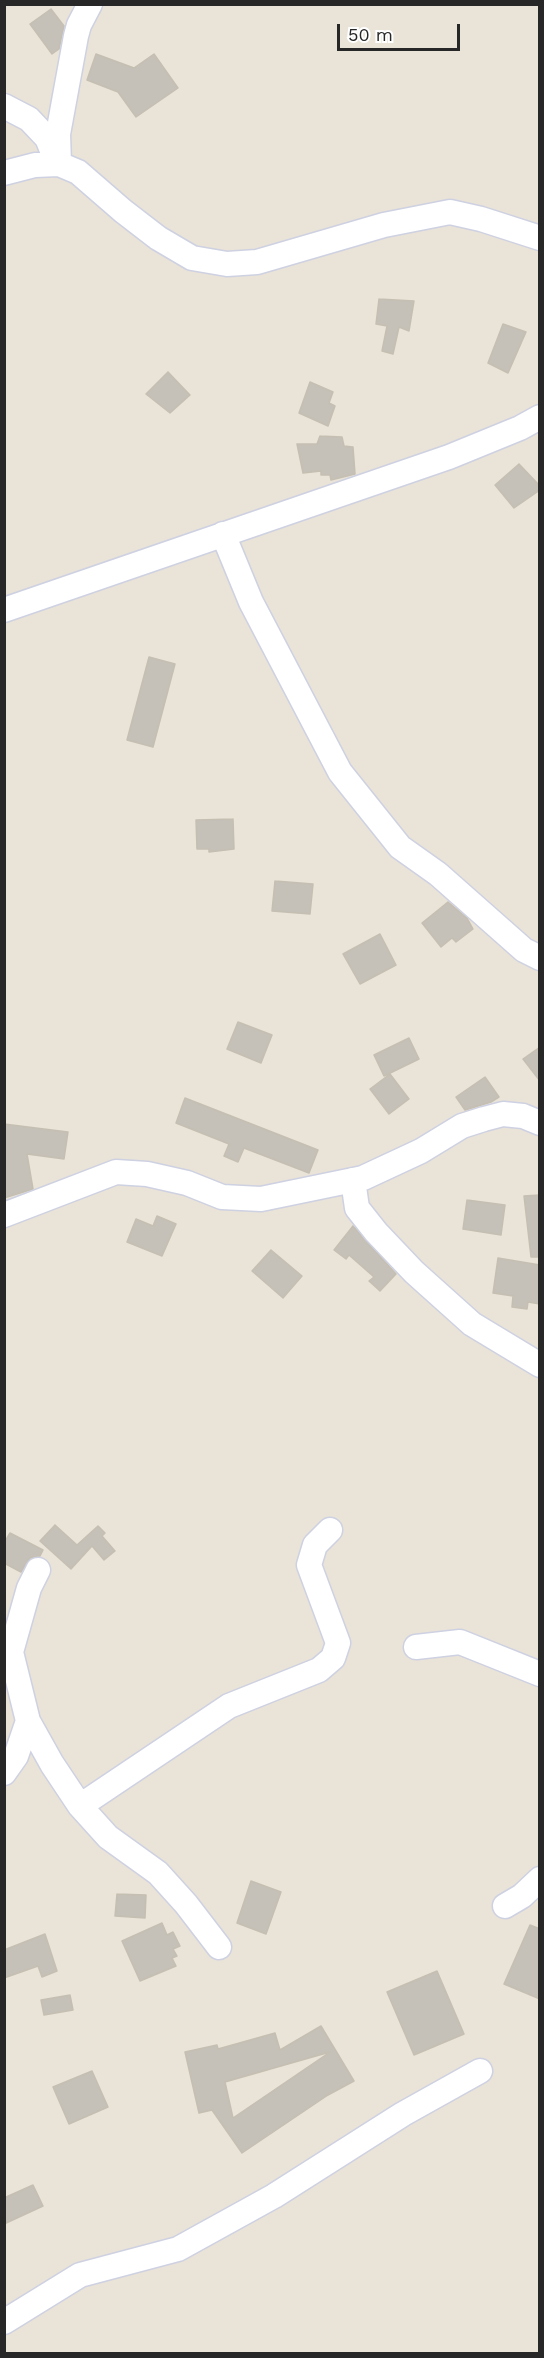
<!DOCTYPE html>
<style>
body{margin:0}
#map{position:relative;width:544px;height:2358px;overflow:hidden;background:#eae3d8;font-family:"Work Sans",sans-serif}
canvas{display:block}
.frame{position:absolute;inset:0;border:6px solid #272727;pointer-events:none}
.scale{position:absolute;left:337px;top:24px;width:123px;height:27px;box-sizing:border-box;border:3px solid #272727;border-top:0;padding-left:8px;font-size:18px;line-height:21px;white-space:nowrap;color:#272727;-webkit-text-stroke:4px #fff;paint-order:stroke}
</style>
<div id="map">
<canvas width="544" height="2358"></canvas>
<div class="frame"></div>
<div class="scale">50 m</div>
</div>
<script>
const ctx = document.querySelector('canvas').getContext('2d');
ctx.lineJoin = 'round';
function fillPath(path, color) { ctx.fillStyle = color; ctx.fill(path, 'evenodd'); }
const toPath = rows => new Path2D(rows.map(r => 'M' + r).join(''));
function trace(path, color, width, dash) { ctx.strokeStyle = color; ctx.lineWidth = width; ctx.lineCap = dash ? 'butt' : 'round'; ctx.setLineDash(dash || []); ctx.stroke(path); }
const building = toPath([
 [51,9,64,26,59,49,52,54,30,24,51,9],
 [96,54,134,68,154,54,178,88,136,117,118,92,87,80,96,54],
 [379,299,414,301,409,331,399,327,393,354,382,351,387,326,376,324,379,299],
 [503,324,526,332,508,373,488,363,503,324],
 [168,372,190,395,170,413,146,394,168,372],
 [310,382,333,392,329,403,335,406,328,426,299,413,310,382],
 [320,436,342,437,344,446,353,447,355,474,331,480,330,475,321,475,321,471,303,473,297,444,317,444,320,436],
 [519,464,540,486,540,490,514,508,495,485,519,464],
 [149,657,175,664,153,747,127,740,149,657],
 [233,819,234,849,209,852,209,849,197,849,196,820,233,819],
 [275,881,313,884,310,914,272,911,275,881],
 [448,902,467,918,473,929,456,942,452,938,441,947,422,923,448,902],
 [380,934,396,965,360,984,343,954,380,934],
 [238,1022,272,1035,261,1063,227,1049,238,1022],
 [409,1038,419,1059,384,1076,374,1055,409,1038],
 [540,1047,540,1081,523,1059,540,1047],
 [390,1074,409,1099,389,1114,370,1089,390,1074],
 [485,1077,499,1097,491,1102,465,1110,456,1097,485,1077],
 [185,1098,318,1150,309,1173,244,1148,238,1162,224,1156,229,1144,176,1123,185,1098],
 [4,1124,68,1132,64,1159,27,1154,33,1189,4,1198,4,1124],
 [540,1195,540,1257,531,1257,524,1196,540,1195],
 [467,1200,505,1205,501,1235,463,1229,467,1200],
 [157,1216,176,1224,162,1256,127,1242,136,1219,153,1226,157,1216],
 [353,1226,396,1274,380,1291,369,1281,374,1277,349,1255,346,1259,334,1250,353,1226],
 [271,1250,302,1276,283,1298,252,1271,271,1250],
 [498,1258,540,1265,540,1304,528,1302,527,1309,512,1307,513,1296,493,1293,498,1258],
 [55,1525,77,1545,98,1526,105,1533,102,1536,115,1551,104,1560,92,1546,71,1569,40,1541,55,1525],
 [10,1533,43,1550,40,1556,30,1558,21,1572,4,1563,4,1543,10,1533],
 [251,1881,281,1892,266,1934,237,1923,251,1881],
 [117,1894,146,1895,145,1918,115,1916,117,1894],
 [162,1923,167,1935,173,1932,180,1946,173,1949,177,1956,172,1958,176,1966,140,1981,122,1941,162,1923],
 [530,1925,540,1929,540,1999,504,1984,530,1925],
 [45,1934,57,1971,42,1977,38,1966,4,1978,4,1950,45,1934],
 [437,1971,464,2034,414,2055,387,1992,437,1971],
 [70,1995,73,2010,44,2015,41,2000,70,1995],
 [321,2026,354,2081,328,2095,242,2153,212,2110,199,2113,185,2052,217,2045,218,2049,275,2033,280,2050,321,2026],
 [330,2052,233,2118,225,2082,330,2052],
 [92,2071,108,2107,69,2124,53,2087,92,2071],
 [33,2185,43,2206,4,2224,4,2198,33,2185]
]);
fillPath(building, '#c5c0b8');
trace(building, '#c5bfb2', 1.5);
const minor = toPath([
 [4,106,29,119,47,138,56,160],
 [59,164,58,134,76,36,79,25,90,4],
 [4,173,35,165,59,164,78,172,123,211,158,238,192,258,227,264,257,262,384,225,450,212,481,219,540,238],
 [223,534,251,602,340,772,400,847,438,874,524,950,540,958],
 [4,610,449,457,520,428,540,417],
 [353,1180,357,1208,376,1232,414,1272,472,1324,540,1365],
 [4,1215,116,1172,147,1174,187,1183,222,1197,261,1199,363,1178,421,1151,462,1126,484,1119,503,1114,523,1116,540,1123],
 [416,1647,460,1642,540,1674],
 [28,1721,52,1764,80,1806,108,1837,158,1873,186,1904,219,1947],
 [4,1773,16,1756,28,1721,11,1652,29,1588,38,1570],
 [80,1806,229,1706,319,1670,333,1658,338,1643,309,1565,315,1545,330,1530],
 [505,1906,522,1896,540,1879],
 [4,2322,80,2275,178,2249,274,2196,403,2114,480,2071]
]);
trace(minor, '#ced1e1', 27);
trace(minor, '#fff', 24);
</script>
